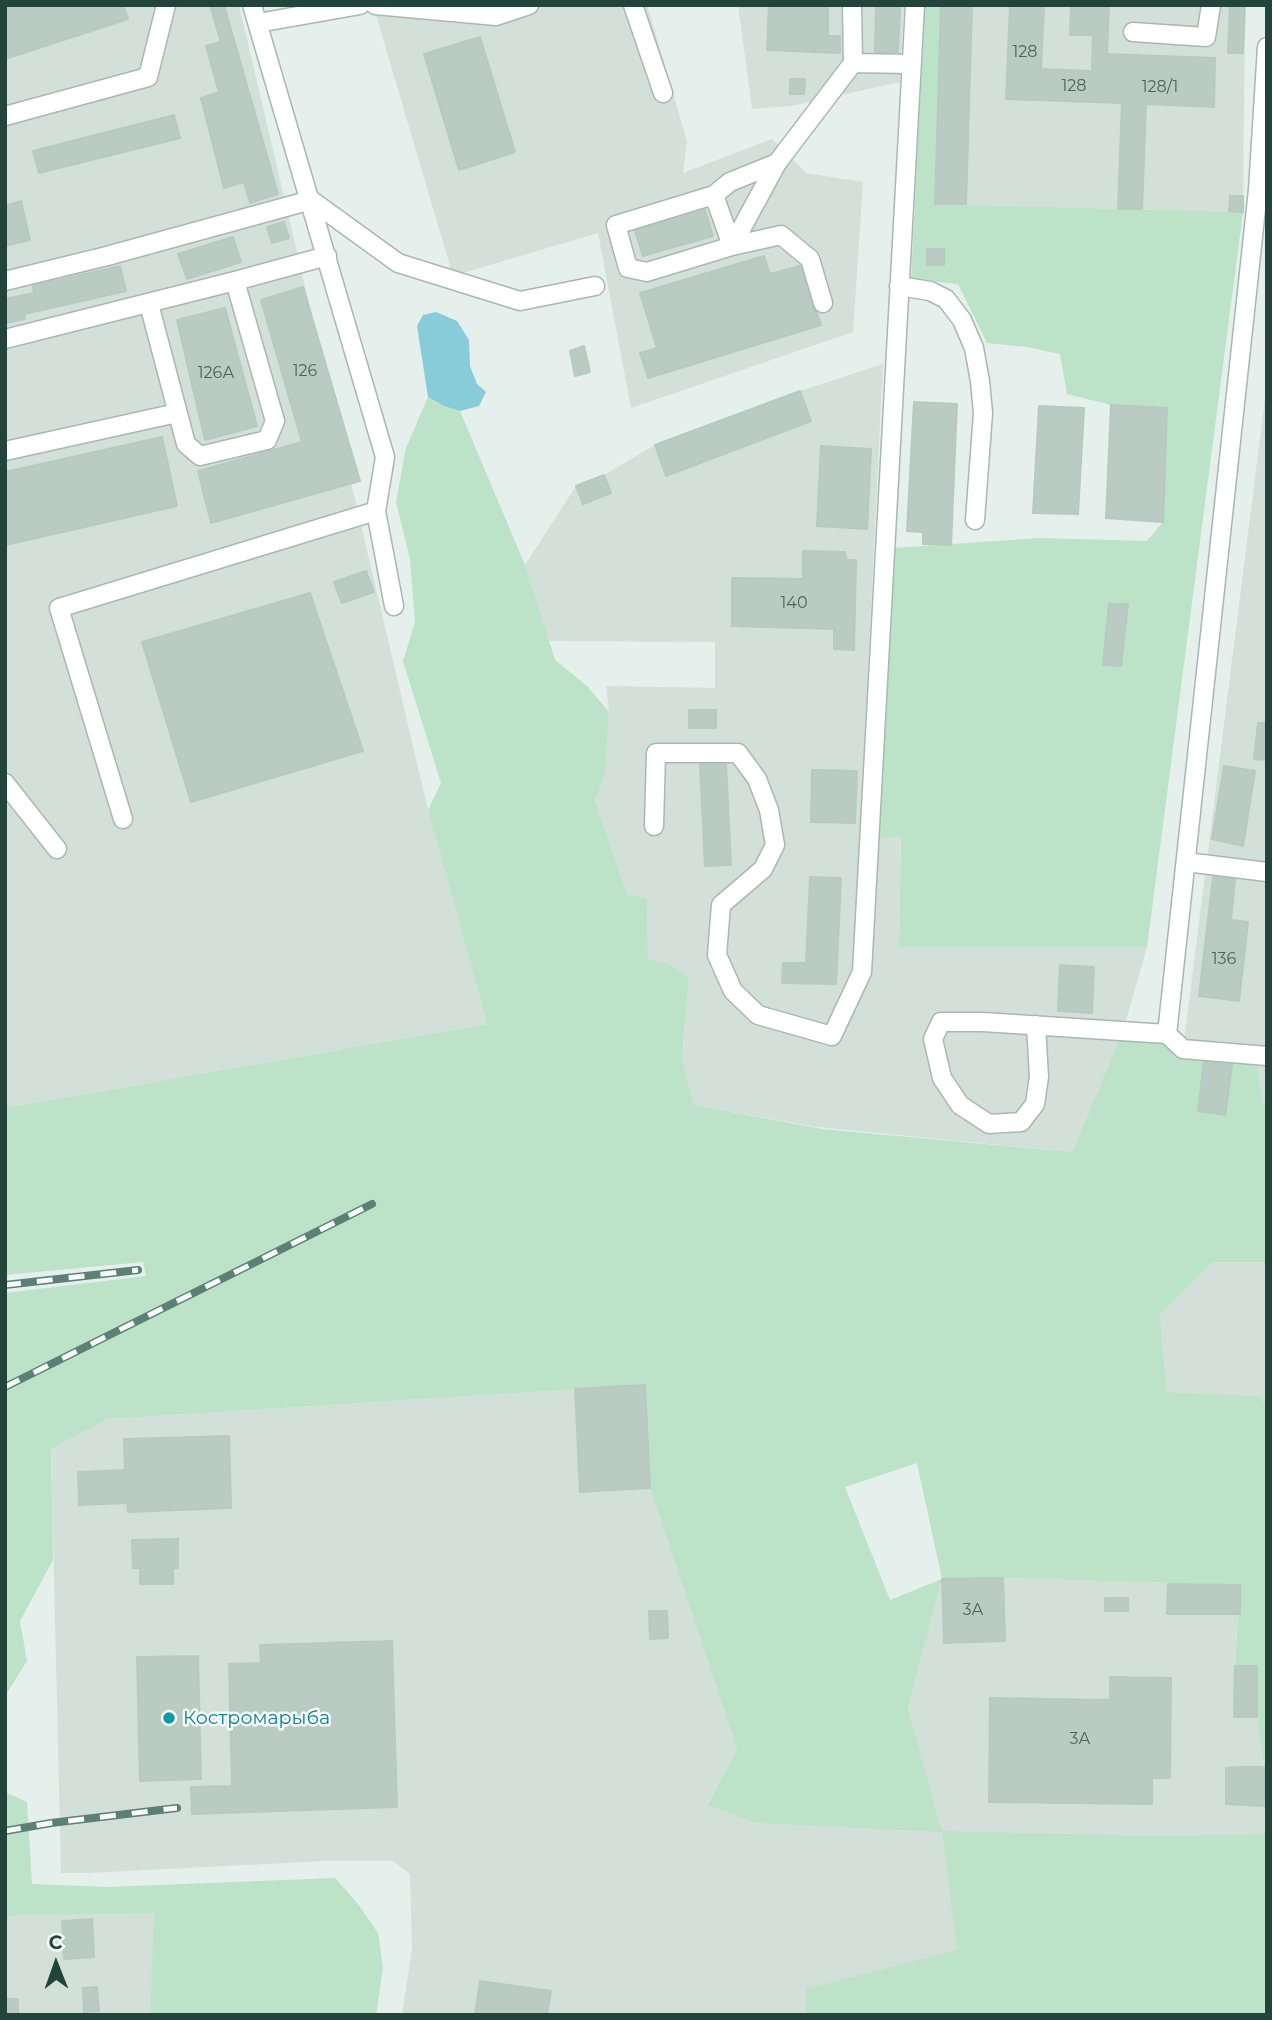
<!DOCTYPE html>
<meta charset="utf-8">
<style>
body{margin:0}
#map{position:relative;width:1272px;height:2020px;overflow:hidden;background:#e5efeb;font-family:Montserrat,sans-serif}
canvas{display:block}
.frame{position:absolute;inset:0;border:7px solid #22443b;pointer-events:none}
.north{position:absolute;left:21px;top:1929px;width:70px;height:70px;-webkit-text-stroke:5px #f6fbf9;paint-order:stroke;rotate:359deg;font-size:19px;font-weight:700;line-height:28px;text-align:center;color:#22443b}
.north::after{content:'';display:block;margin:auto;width:24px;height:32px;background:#22443b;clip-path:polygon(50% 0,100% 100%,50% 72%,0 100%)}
</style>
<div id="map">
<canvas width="1272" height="2020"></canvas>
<div class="frame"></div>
<div class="north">С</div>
</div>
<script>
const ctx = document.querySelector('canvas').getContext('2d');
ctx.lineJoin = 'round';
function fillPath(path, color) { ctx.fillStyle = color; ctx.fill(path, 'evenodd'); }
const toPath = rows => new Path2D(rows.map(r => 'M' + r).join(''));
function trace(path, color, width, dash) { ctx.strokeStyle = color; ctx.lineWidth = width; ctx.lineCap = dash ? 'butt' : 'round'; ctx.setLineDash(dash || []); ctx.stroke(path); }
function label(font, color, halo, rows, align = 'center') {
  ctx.font = font + ' Montserrat,sans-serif'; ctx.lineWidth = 5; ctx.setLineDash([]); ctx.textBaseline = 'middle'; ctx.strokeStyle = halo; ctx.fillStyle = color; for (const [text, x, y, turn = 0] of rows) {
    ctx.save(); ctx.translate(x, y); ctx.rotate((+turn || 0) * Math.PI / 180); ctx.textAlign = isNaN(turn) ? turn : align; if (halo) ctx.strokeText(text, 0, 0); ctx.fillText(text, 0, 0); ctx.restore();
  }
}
fillPath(toPath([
 [5,5,239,5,428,810,487,1024,5,1108],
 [408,5,647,5,687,141,683,173,772,139,806,173,863,182,853,332,631,408,598,233,453,276,376,15],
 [738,5,904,5,900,82,792,106,752,109],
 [941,5,1245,5,1243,212,935,204],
 [883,364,860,835,901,836,899,947,1147,947,1123,1031,1072,1152,816,1127,694,1105,682,1057,689,979,670,964,648,959,647,900,627,894,595,801,605,775,609,712,606,686,715,688,715,642,548,641,525,565,576,486,604,475,655,445,800,391],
 [1267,383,1267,1103,1262,1102,1183,1049],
 [1213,1262,1267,1262,1267,1409,1260,1396,1167,1392,1160,1315],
 [645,1385,650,1488,737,1749,707,1804,942,1831,908,1707,942,1579,1003,1578,1240,1585,1235,1665,1257,1666,1267,1834,1151,1836,942,1832,958,1951,807,1989,806,2015,402,2015,412,1948,410,1874,393,1861,325,1861,87,1873,61,1873,51,1449,108,1419],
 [155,1912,150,2015,5,2015,5,1916]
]), '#d3e0da');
fillPath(toPath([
 [925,5,941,5,935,204,1243,212,1147,947,899,947,901,837,878,837,895,548,1039,538,1147,541,1163,522,1167,408,1111,405,1067,394,1060,354,1027,347,987,343,958,284,911,279],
 [428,397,444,406,460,411,525,565,555,660,587,686,609,712,605,775,595,801,627,894,647,899,648,959,670,964,689,978,682,1057,694,1105,822,1129,1072,1152,1123,1031,1167,1034,1183,1049,1255,1055,1262,1102,1267,1103,1267,1262,1213,1262,1160,1315,1167,1392,1260,1396,1267,1409,1267,1818,1264,1806,1264,1767,1257,1717,1257,1666,1235,1666,1240,1585,1003,1578,942,1579,908,1707,942,1831,1151,1836,1267,1834,1267,2015,806,2015,806,1989,957,1950,942,1832,757,1823,707,1805,737,1749,650,1488,644,1385,108,1419,51,1449,53,1560,20,1621,27,1661,5,1696,5,1293,146,1276,143,1262,5,1275,5,1108,487,1024,428,810,441,783,403,661,415,622,410,559,396,502,406,448],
 [917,1463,942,1579,890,1600,845,1487],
 [5,1792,27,1802,32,1884,108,1887,335,1878,358,1904,378,1933,383,1968,376,2015,150,2015,154,1913,5,1916]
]), '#bce2c7');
fillPath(toPath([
 [436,312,457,321,469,340,470,366,477,384,486,392,479,406,460,411,444,406,428,397,417,326,423,315]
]), '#88cbd9');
const building = toPath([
 [5,5,123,5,128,19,5,59,5,5],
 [210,5,224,5,278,194,250,203,244,182,224,188,201,98,219,92,206,46,221,42,210,5],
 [769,5,828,5,828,36,840,36,840,53,767,50,769,5],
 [876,5,900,5,898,52,875,52,876,5],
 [941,5,972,5,966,204,935,204,941,5],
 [1010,5,1044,6,1041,69,1092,71,1093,35,1070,35,1071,5,1109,5,1107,54,1215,58,1214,107,1146,104,1142,209,1118,209,1122,103,1006,99,1010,5],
 [1230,5,1245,5,1243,53,1228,53,1230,5],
 [480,37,515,152,459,170,424,54,480,37],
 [790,79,805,79,804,94,790,94,790,79],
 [174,115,180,138,39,173,33,151,174,115],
 [1230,196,1243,196,1243,212,1229,211,1230,196],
 [21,201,30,240,5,246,5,206,21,201],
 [705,210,713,236,643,256,635,231,705,210],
 [284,222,289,238,272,243,267,227,284,222],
 [233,237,241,262,187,279,178,254,233,237],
 [927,249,944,249,944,265,927,265,927,249],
 [764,256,770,274,800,266,812,306,817,313,821,325,648,378,640,353,657,348,640,293,764,256],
 [120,266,126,291,24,314,25,319,5,323,5,299,34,293,33,286,120,266],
 [303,287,360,481,211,523,198,471,302,442,261,300,303,287],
 [225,308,257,426,205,440,177,320,225,308],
 [584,346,590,372,575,376,570,351,584,346],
 [800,391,811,421,666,476,655,445,800,391],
 [914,402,957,404,951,545,923,544,923,532,907,531,914,402],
 [1111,405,1167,408,1163,522,1106,518,1111,405],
 [1039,406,1084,408,1078,514,1033,513,1039,406],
 [162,437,177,506,5,545,5,472,162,437],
 [821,446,871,449,867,529,817,526,821,446],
 [604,475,611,493,583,504,576,486,604,475],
 [803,551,845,552,846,560,856,560,854,650,834,649,834,629,732,626,732,578,803,579,803,551],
 [366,571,374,592,342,603,334,582,366,571],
 [310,593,363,751,191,802,142,642,310,593],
 [1109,604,1128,604,1121,666,1103,665,1109,604],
 [689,710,716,710,716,728,689,728,689,710],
 [1258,723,1267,723,1267,760,1254,759,1258,723],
 [700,764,726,764,731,865,705,866,700,764],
 [1224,766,1255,771,1243,846,1212,839,1224,766],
 [812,770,857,771,855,823,811,822,812,770],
 [810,877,841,878,836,984,782,983,783,963,806,963,810,877],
 [1213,877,1235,880,1231,920,1248,922,1239,1001,1199,996,1213,877],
 [1060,965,1094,967,1092,1013,1058,1011,1060,965],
 [1204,1062,1232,1065,1225,1115,1198,1111,1204,1062],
 [645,1385,650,1488,580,1492,575,1389,645,1385],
 [229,1436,231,1508,128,1512,127,1503,79,1505,78,1472,125,1470,124,1439,229,1436],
 [178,1539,178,1568,173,1568,173,1584,140,1584,140,1568,133,1568,132,1540,178,1539],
 [1003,1578,1005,1641,944,1643,942,1579,1003,1578],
 [1168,1584,1240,1585,1240,1614,1167,1614,1168,1584],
 [1105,1598,1128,1598,1128,1611,1105,1611,1105,1598],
 [649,1611,667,1611,668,1638,650,1639,649,1611],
 [392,1641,397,1807,192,1814,191,1787,232,1786,229,1664,261,1663,260,1645,392,1641],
 [198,1656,201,1779,140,1781,137,1657,198,1656],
 [1235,1666,1257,1666,1257,1717,1234,1717,1235,1666],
 [1110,1677,1171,1678,1170,1778,1152,1778,1152,1804,989,1802,990,1698,1110,1700,1110,1677],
 [1240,1767,1264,1767,1264,1806,1226,1804,1226,1768,1240,1767],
 [92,1919,94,1957,64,1959,62,1921,92,1919],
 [480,1981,551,1991,547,2015,475,2015,480,1981],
 [97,1987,99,2011,84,2012,83,1988,97,1987],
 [5,1999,18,1999,18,2015,5,2015,5,1999]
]);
fillPath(building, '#bacbc4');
trace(building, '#b6cac2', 2);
const minor = toPath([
 [252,5,385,457,376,511,394,606],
 [375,5,496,16,529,5],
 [633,5,663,93],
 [852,5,853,63,911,64],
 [258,23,360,5],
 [1133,32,1206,37,1211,5],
 [5,116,148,77,166,5],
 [777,163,732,246,647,272,628,268,616,225,714,195,730,182,777,163,853,63],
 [714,195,732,246,781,235,810,259,823,303],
 [5,281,107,256,311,200,398,263,520,301,595,286],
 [899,286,930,291,946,299,962,320,974,348,980,381,983,413,975,520],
 [149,304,186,444,200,456,267,440,275,421,235,281,327,256],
 [5,339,235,281],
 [5,451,177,413],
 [5,783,57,849],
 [123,819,59,608,376,511],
 [654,826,656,753,738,753,757,779,769,810,775,845,763,869,721,905,717,955,733,991,758,1015,832,1036,862,972,915,5],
 [1186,862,1267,872],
 [1036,1025,1039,1077,1035,1104,1021,1122,989,1124,960,1105,942,1078,933,1039,941,1022,983,1022,1167,1034,1183,1049,1267,1056],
 [1167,1034,1258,190,1267,47]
]);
trace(minor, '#a7b8b3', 21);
trace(minor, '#fff', 18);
const rail = toPath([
 [5,1285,138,1270],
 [5,1387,372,1204],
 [5,1831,51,1823,177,1808]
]);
trace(rail, '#5c7f76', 8);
trace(rail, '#f6fbf9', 5, [16]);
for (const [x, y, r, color] of [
 [169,1718,7,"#0f9aa8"]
]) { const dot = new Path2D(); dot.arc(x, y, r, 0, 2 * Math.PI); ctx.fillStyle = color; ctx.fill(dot); trace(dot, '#f6fbf9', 2.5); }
label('16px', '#48665d', null, [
 ["128",1025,52],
 ["128",1074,86],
 ["128/1",1160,87],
 ["126",305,371],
 ["126А",216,373],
 ["140",794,603],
 ["136",1224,959],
 ["3А",973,1610],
 ["3А",1080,1739]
]);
label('19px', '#0d838f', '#f6fbf9', [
 ["Костромарыба",183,1718]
], 'left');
</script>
